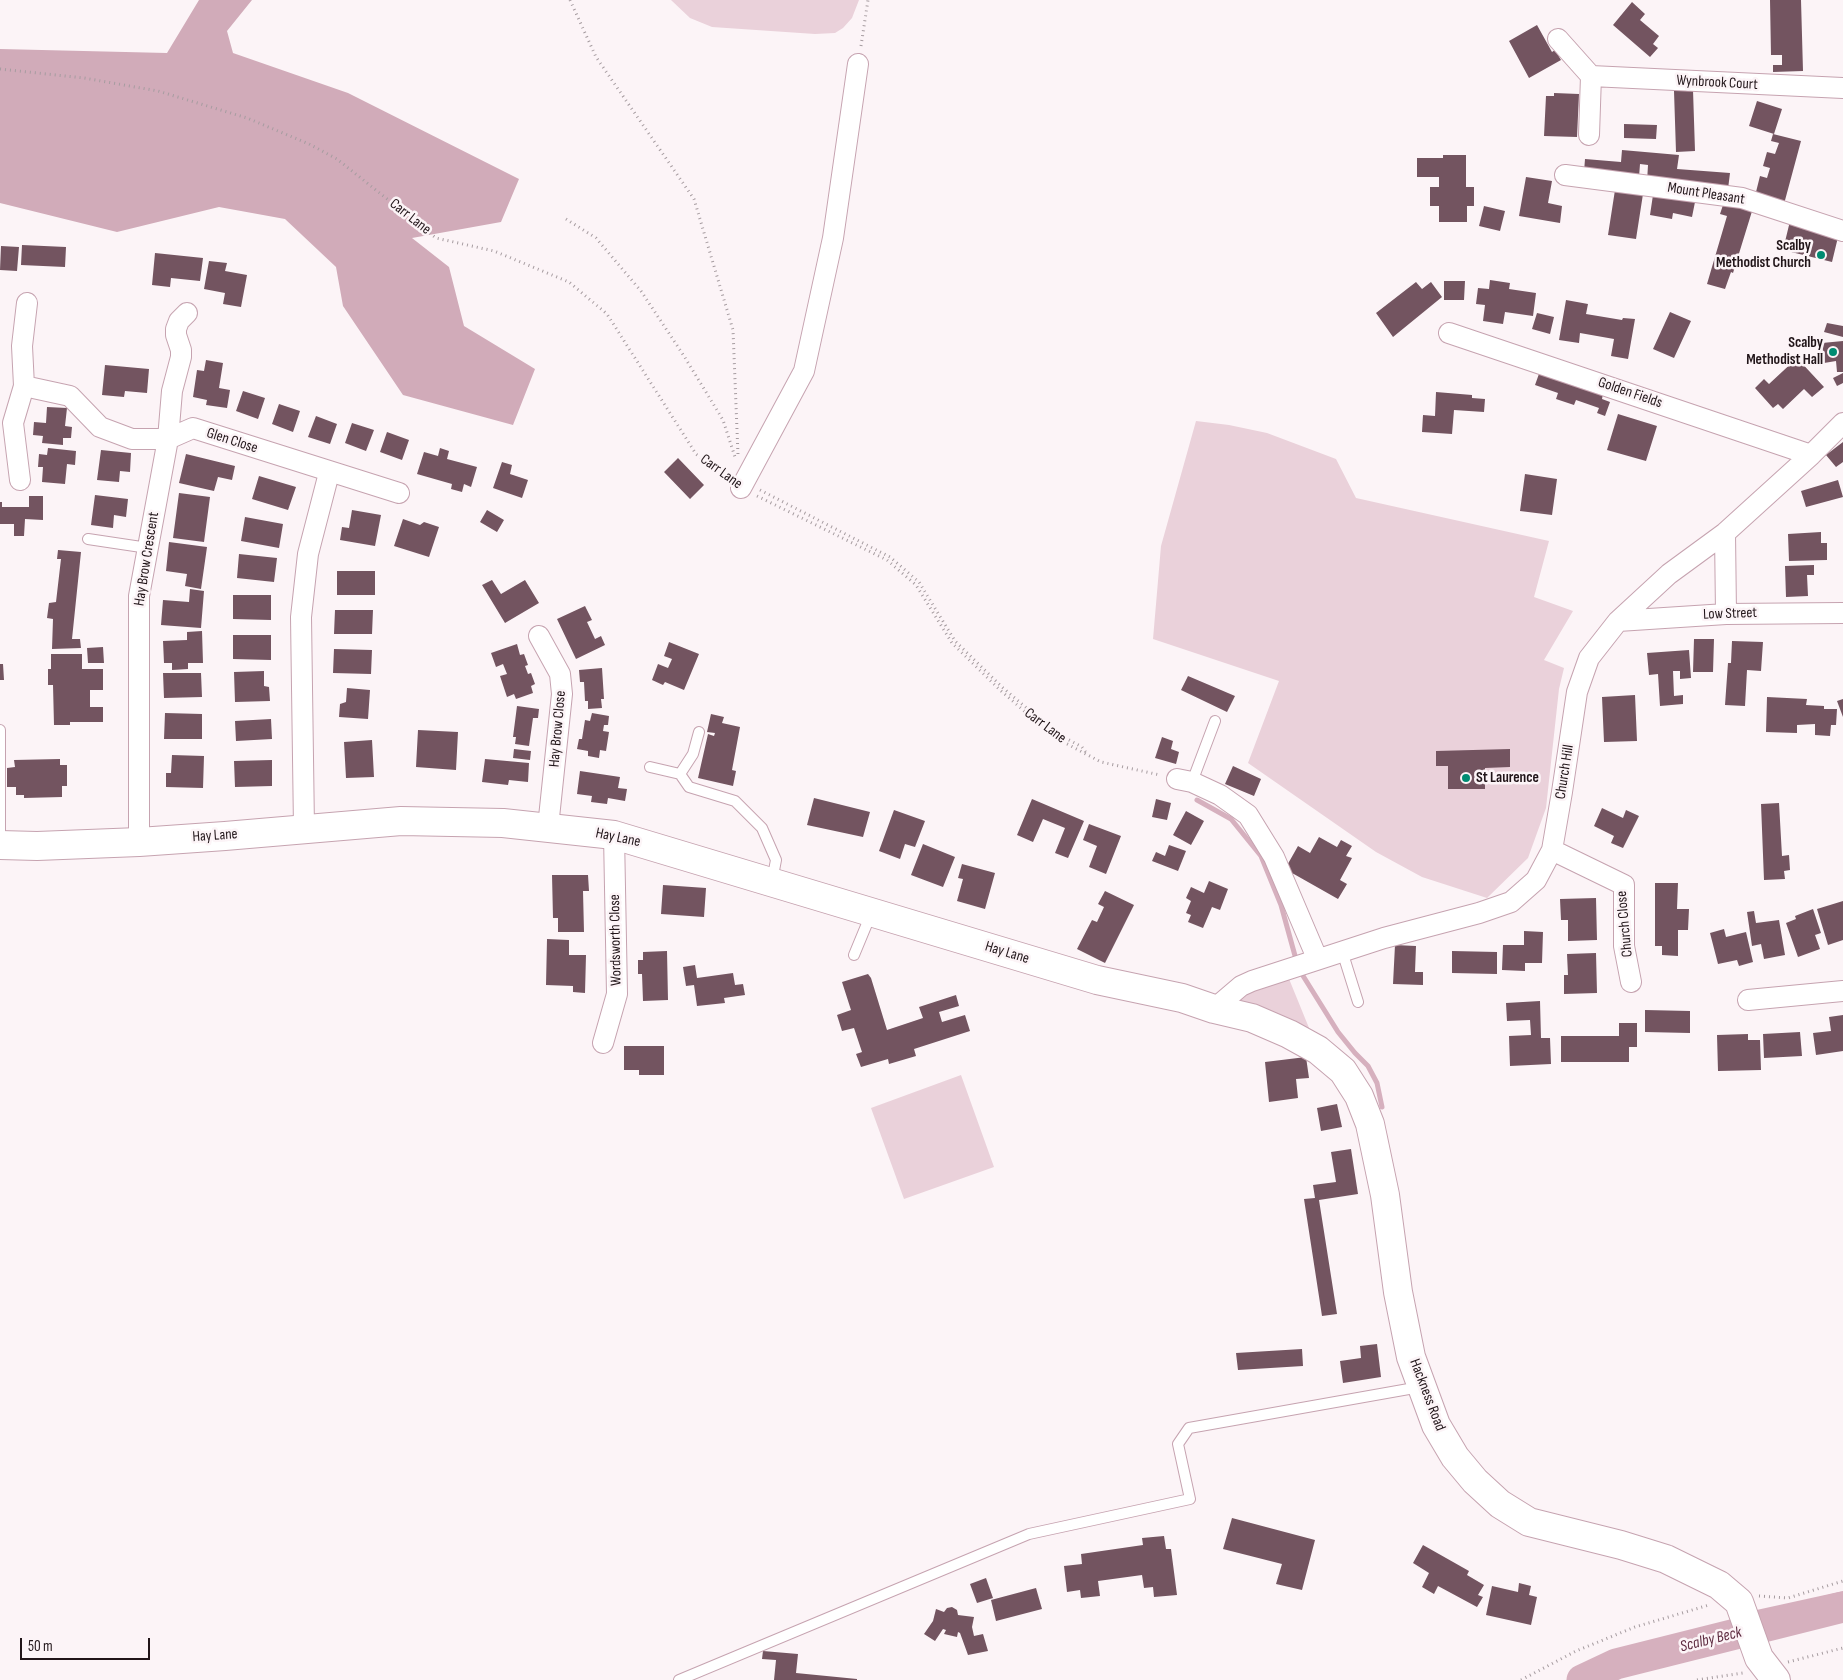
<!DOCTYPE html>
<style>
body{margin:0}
#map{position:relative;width:1843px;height:1680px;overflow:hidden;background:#fcf4f7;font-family:"Sofia Sans Condensed",sans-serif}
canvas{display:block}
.scale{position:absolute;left:20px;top:1638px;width:130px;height:22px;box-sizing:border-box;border:2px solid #211519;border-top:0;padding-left:6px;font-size:15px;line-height:18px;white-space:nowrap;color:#211519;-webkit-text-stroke:4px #fcf4f7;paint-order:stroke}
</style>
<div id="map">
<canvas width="1843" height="1680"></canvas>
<div class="scale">50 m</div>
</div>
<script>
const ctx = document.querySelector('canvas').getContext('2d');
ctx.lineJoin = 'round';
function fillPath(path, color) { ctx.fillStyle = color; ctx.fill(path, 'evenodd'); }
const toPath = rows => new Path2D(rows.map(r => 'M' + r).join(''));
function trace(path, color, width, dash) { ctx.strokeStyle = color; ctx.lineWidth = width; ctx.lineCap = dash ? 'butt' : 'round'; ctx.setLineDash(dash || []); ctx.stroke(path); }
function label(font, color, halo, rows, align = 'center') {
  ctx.font = font + ' "Sofia Sans Condensed",sans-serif'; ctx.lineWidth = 5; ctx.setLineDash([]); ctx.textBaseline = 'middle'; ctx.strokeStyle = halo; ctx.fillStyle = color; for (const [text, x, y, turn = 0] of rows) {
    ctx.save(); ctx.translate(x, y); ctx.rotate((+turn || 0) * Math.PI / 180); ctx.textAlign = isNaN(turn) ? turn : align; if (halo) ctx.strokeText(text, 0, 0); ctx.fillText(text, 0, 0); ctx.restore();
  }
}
fillPath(toPath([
 [671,0,859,0,852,18,843,28,835,33,815,34,712,27,690,18],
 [1196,421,1229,425,1267,433,1336,459,1356,498,1549,541,1534,597,1573,611,1544,660,1564,668,1559,689,1546,808,1528,858,1487,898,1422,877,1376,852,1248,763,1279,681,1153,639,1161,546],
 [1285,969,1318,1050,1214,1009],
 [961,1075,994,1167,904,1199,871,1108]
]), '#ead1da');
fillPath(toPath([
 [199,0,252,0,227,31,233,53,348,93,519,179,501,222,412,238,449,267,464,326,535,369,513,425,403,395,343,306,336,267,285,219,219,207,117,232,0,203,0,49,167,53]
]), '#d1abb9');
fillPath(toPath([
 [1843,1591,1843,1620,1760,1642,1752,1611]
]), '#d6b0be');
trace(toPath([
 [1197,800,1231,819,1261,856,1281,905,1297,963],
 [1300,971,1338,1032,1355,1053,1368,1066,1377,1083,1382,1107]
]), '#d6b0be', 5);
trace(toPath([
 [1582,1680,1616,1664,1843,1607]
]), '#d6b0be', 31);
fillPath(toPath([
 [1770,0,1801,0,1803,71,1773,72,1773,65,1782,65,1782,55,1771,55],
 [1632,2,1645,14,1640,20,1659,36,1653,44,1658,48,1650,57,1613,25],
 [1537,25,1552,52,1555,50,1561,60,1529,78,1509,41],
 [1693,90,1695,151,1676,152,1674,91],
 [1554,93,1579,94,1577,137,1544,136,1546,96,1554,96],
 [1757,101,1782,109,1774,134,1749,126],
 [1624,124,1657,125,1656,139,1624,138],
 [1773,134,1801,141,1784,204,1755,196,1760,176,1767,178,1770,168,1763,166,1767,152,1775,154,1779,143,1771,141],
 [1622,150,1679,155,1677,169,1730,173,1728,189,1647,182,1648,165,1640,164,1639,177,1584,172,1585,159,1621,162],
 [1443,155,1466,155,1466,187,1474,187,1474,206,1467,206,1467,222,1439,222,1439,206,1430,206,1430,187,1439,187,1439,177,1417,177,1417,158,1443,158],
 [1526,177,1552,181,1548,203,1562,206,1560,223,1519,216],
 [1615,190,1643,194,1636,239,1608,235],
 [1653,195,1695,202,1692,217,1673,213,1672,219,1650,215],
 [1725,199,1753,208,1733,273,1731,272,1725,289,1707,284,1727,216,1720,214],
 [1484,206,1505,211,1500,231,1479,226],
 [1790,221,1839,233,1832,262,1783,250],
 [22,245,66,247,65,267,21,265],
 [1,246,19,247,17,271,0,270],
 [155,253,203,258,200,281,171,278,170,287,152,285],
 [209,261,227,263,225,271,247,275,241,307,223,304,225,293,204,289],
 [1490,280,1510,283,1509,289,1536,293,1533,316,1505,312,1503,324,1483,321,1485,305,1476,304,1478,288,1489,289],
 [1444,281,1465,281,1464,300,1444,300],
 [1416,282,1422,289,1431,282,1442,297,1393,337,1376,313],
 [1566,300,1588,304,1586,314,1622,320,1623,318,1635,319,1628,359,1611,356,1614,339,1580,333,1579,343,1559,340],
 [1670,312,1691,321,1674,358,1653,349],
 [1537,313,1554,317,1550,334,1532,329],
 [1827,323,1843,326,1843,337,1824,332],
 [1843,341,1843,372,1837,372,1836,361,1824,363,1822,343],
 [1797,358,1824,387,1812,397,1804,389,1783,409,1778,404,1773,408,1755,388,1764,379,1769,384],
 [206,360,223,363,219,388,230,390,227,408,206,405,207,400,193,397,197,370,204,371],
 [105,365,149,369,147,393,125,391,124,397,102,395],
 [1540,371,1603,394,1602,399,1610,402,1605,416,1597,413,1599,408,1576,400,1574,405,1556,399,1558,393,1535,385],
 [1843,373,1843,383,1837,386,1833,378],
 [243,391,265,398,258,419,236,411],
 [1436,392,1472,395,1472,398,1485,399,1484,412,1454,410,1452,434,1422,432,1423,415,1435,416],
 [279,404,300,411,293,432,272,424],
 [47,407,67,408,65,426,72,427,71,438,63,438,63,445,42,443,43,436,33,435,34,422,46,423],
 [1618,414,1657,426,1646,461,1607,450],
 [316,416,337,424,330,444,308,437],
 [352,423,374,430,366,451,345,443],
 [387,432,409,440,402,460,380,452],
 [1843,442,1843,462,1836,467,1826,455],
 [48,448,76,451,75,465,67,464,65,484,42,482,43,467,38,467,39,454,47,455],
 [440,448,449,451,447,459,477,467,471,487,464,484,462,492,451,489,452,484,417,474,424,452,438,456],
 [101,450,131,453,130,472,120,471,119,482,97,480],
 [186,454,235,466,232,480,218,477,214,491,179,483],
 [678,458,704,485,690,499,664,472],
 [502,462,512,465,510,474,528,480,522,498,493,488],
 [1525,474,1557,479,1552,515,1520,511],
 [259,476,296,487,288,510,252,499],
 [1838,480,1843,497,1806,507,1801,491],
 [179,493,210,497,204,542,173,538],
 [95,495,128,499,126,517,114,515,113,528,91,525],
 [29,496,43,496,43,520,25,519,24,536,14,536,14,524,0,524,0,502,2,502,2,507,29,507],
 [352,510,381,515,375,546,340,540,342,527,349,528],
 [487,510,504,520,497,532,480,522],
 [245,517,283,524,279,548,241,541],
 [403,519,420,525,424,522,439,527,429,557,394,546],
 [1821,532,1821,543,1827,543,1827,560,1789,561,1788,534],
 [169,542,207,547,201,589,185,586,187,574,166,571],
 [58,550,81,552,72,639,80,639,81,648,52,649,53,619,47,618,49,603,56,602,61,559,57,559],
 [239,554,277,558,274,582,237,578],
 [1814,565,1814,575,1807,575,1808,596,1786,597,1785,566],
 [337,571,375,571,375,595,337,595],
 [492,580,501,594,525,580,539,603,505,623,482,585],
 [190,589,204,591,201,628,161,625,163,600,189,602],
 [233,595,271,595,271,620,233,619],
 [585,606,592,620,587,622,595,639,601,636,605,645,576,659,557,619],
 [335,610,373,610,372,634,334,634],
 [202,631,203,663,188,663,188,669,172,670,172,663,164,663,163,641,187,640,187,632],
 [233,635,271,635,271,660,233,659],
 [1694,639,1714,639,1713,672,1693,672],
 [1732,641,1763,642,1761,671,1747,670,1745,706,1725,705,1728,663,1731,663],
 [669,642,699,654,684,690,665,682,663,685,652,680,658,664,668,668,672,659,664,656],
 [517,644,520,655,524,654,528,665,525,666,528,674,531,673,535,684,531,686,533,693,516,699,514,694,507,697,500,676,507,674,503,664,496,667,491,653],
 [103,647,104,663,88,663,87,648],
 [334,649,372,650,371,674,333,673],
 [1689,650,1691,678,1680,679,1680,671,1673,671,1674,696,1683,695,1683,704,1660,706,1658,674,1649,675,1647,653],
 [51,654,82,654,82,669,103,669,103,690,90,690,90,707,103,707,103,722,70,722,70,725,54,725,53,685,48,685,48,669,51,669],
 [0,664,3,664,4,680,0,680],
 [602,668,604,699,601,699,602,708,588,709,588,701,585,701,584,682,580,682,579,670],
 [264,671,264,686,269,687,270,701,235,702,234,672],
 [163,673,201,673,202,697,164,698],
 [1188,676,1235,696,1227,712,1181,690],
 [347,688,370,690,368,719,339,717,340,704,346,702],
 [1635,695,1637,741,1604,742,1602,697],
 [1767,697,1807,699,1806,705,1824,706,1824,709,1837,709,1836,725,1831,725,1830,736,1815,735,1815,724,1797,725,1797,733,1766,732],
 [1843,699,1843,717,1837,701],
 [517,706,539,709,538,718,533,718,529,746,515,744,516,737,513,737],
 [165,713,202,714,202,739,164,739],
 [592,713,609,716,608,725,604,725,603,731,609,732,606,751,600,750,599,758,588,756,588,751,577,749,579,739,582,739,585,720,590,721],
 [711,714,724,717,722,723,740,727,732,770,736,771,733,786,698,778,708,734,714,736,715,733,707,732],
 [271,719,272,739,236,741,235,721],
 [418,730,458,732,456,770,416,767],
 [1162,737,1173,741,1171,749,1179,752,1176,764,1155,758],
 [372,740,374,777,346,778,344,742],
 [514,749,531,751,530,760,513,758],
 [1510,749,1510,767,1485,768,1485,789,1448,789,1448,766,1436,766,1436,751],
 [172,755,204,756,203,788,166,787,166,773,171,773],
 [60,759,60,765,67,765,67,786,62,786,62,797,24,798,24,795,16,795,16,787,7,787,7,768,15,767,14,760],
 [485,759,529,763,528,782,509,780,508,785,482,782],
 [272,760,272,786,235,787,234,761],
 [1233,766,1261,779,1254,796,1225,784],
 [580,771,620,777,618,788,627,789,625,801,608,798,607,804,591,802,592,796,577,794],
 [814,798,870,812,863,837,807,825],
 [1032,799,1084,821,1068,858,1055,853,1065,828,1043,819,1033,842,1017,835],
 [1156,799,1171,803,1167,820,1152,817],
 [1779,803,1782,856,1789,855,1790,870,1784,871,1785,879,1764,880,1761,804],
 [1602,808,1623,818,1626,810,1639,816,1623,848,1611,843,1614,836,1594,826],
 [894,810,925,821,915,847,905,844,900,859,879,851],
 [1186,811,1204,821,1191,845,1173,835],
 [1089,824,1121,836,1106,874,1089,867,1097,846,1083,840],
 [1319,837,1337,847,1341,840,1352,846,1346,856,1352,858,1340,880,1347,884,1338,899,1285,869,1298,846,1310,853],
 [923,844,955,857,943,887,911,875],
 [1169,845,1186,851,1178,871,1152,861,1156,852,1165,856],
 [962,864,995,873,985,909,957,901,963,879,958,878],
 [552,875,588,875,589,891,583,891,584,932,558,932,558,918,553,918],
 [1209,881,1228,889,1220,910,1212,907,1203,928,1188,922,1191,915,1186,913,1191,901,1186,898,1191,887,1204,893],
 [1655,883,1678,883,1677,909,1689,909,1688,930,1678,930,1678,956,1662,955,1662,946,1655,946],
 [663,885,706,888,704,917,661,914],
 [1105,891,1134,905,1105,963,1077,949,1092,920,1097,922,1104,907,1098,904],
 [1596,898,1597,940,1568,941,1568,920,1561,920,1560,899],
 [1843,901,1843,940,1828,945,1817,909],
 [1813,909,1821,933,1815,935,1820,949,1798,957,1786,923,1796,919,1795,916],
 [1754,911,1756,923,1779,920,1785,955,1764,959,1761,944,1752,946,1747,912],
 [1724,929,1726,937,1746,932,1753,962,1739,966,1737,960,1718,964,1710,933],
 [1524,931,1543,932,1542,963,1525,963,1525,971,1502,970,1503,945,1524,945],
 [547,939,569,940,569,955,586,955,585,993,573,992,573,986,546,985],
 [1395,945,1416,946,1415,972,1423,972,1423,985,1393,984],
 [667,951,668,1000,643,1001,642,974,638,974,638,960,643,960,643,952],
 [1452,951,1497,952,1497,974,1452,973],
 [1596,953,1597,993,1564,994,1564,975,1568,975,1567,954],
 [695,965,697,978,733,973,735,985,743,984,745,995,724,998,725,1003,697,1006,694,985,686,986,683,967],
 [868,974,871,978,887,1030,923,1018,919,1007,956,995,959,1006,939,1012,942,1022,965,1015,970,1031,914,1049,916,1056,889,1064,888,1059,861,1067,856,1054,862,1052,854,1028,842,1031,837,1015,851,1010,842,982],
 [1540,1001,1541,1038,1550,1038,1551,1064,1510,1066,1509,1036,1531,1035,1530,1020,1507,1021,1506,1003],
 [1645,1010,1690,1011,1690,1033,1645,1032],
 [1843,1015,1843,1051,1816,1055,1813,1033,1831,1031,1829,1017],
 [1619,1023,1637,1023,1637,1047,1629,1047,1629,1062,1561,1062,1561,1036,1619,1036],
 [1800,1032,1802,1056,1764,1058,1763,1034],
 [1748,1034,1748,1040,1760,1040,1761,1070,1718,1071,1717,1035],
 [624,1046,664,1046,664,1075,639,1075,639,1070,624,1070],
 [1306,1057,1309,1078,1296,1079,1298,1098,1269,1102,1265,1062],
 [1337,1104,1342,1127,1321,1131,1317,1108],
 [1351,1149,1358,1194,1319,1200,1337,1314,1322,1316,1304,1199,1315,1198,1313,1185,1336,1182,1331,1152],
 [1377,1344,1381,1377,1343,1383,1340,1361,1361,1358,1360,1346],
 [1302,1349,1303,1366,1238,1370,1236,1353],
 [1232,1518,1315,1540,1302,1590,1276,1584,1282,1564,1223,1549],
 [1164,1536,1166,1549,1171,1549,1177,1595,1154,1597,1153,1587,1144,1588,1142,1575,1098,1581,1100,1596,1081,1598,1080,1590,1067,1592,1064,1566,1082,1564,1081,1554,1143,1545,1142,1538],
 [1423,1545,1469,1571,1467,1575,1484,1585,1478,1595,1483,1597,1477,1607,1438,1586,1434,1594,1422,1587,1429,1573,1413,1563],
 [986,1578,993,1598,977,1603,970,1584],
 [1519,1583,1531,1586,1529,1595,1537,1597,1531,1625,1486,1615,1492,1586,1518,1592],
 [1036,1588,1042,1609,996,1621,991,1600],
 [952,1607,957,1610,958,1615,974,1617,972,1627,974,1636,983,1634,988,1651,968,1655,960,1633,958,1632,957,1637,944,1634,946,1630,943,1629,935,1641,924,1634,933,1621,936,1609,944,1612,947,1608],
 [763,1651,798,1654,796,1673,857,1679,857,1680,774,1680,776,1660,762,1659]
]), '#735460');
const lane = toPath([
 [88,539,148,548],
 [0,730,0,844],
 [699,732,693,754,680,774,689,787,735,801,762,828,776,860,772,881],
 [650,767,680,774],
 [1192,782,1215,721],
 [1342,951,1358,1002],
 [854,955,871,914],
 [679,1680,1029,1534,1190,1499,1178,1444,1189,1428,1420,1387]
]);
const street = toPath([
 [1558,39,1591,76,1589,135],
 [1591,76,1843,88],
 [1565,175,1742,198,1843,231],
 [1449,333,1811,455],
 [24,386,22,346,27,303],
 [20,480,13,423,24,386,70,396,100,427,132,439,168,439,193,428,399,493],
 [741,488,804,371,833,238,858,64],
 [1725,533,1726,614],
 [1618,621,1726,614,1843,613],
 [539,636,560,674,562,694,548,827],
 [1177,779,1192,782,1220,795,1248,815,1274,857,1317,958],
 [304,828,301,617,308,554,329,473],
 [139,842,139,596,168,439,172,391,181,357,181,350,176,335,176,329,179,321,187,313],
 [1552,850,1624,885,1624,946,1631,982],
 [1748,1000,1843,991],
 [1214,1009,1241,986,1252,981,1384,938,1479,913,1511,902,1536,880,1552,850,1562,792,1577,692,1589,658,1618,621,1669,574,1725,533,1811,455,1843,423],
 [603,1043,617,994,614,835]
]);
const secondary = toPath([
 [0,845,37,846,139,842,225,836,401,821,503,823,614,835,1097,980,1182,998,1214,1009,1252,1018,1289,1034,1318,1050,1343,1071,1359,1096,1370,1124,1385,1195,1398,1292,1411,1357,1436,1425,1455,1457,1475,1481,1500,1504,1529,1522,1621,1545,1666,1559,1719,1585,1739,1602,1759,1658,1776,1680]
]);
trace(lane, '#c6a3b0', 12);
trace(street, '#c6a3b0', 22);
trace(secondary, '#c6a3b0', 30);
trace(toPath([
 [570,0,596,57,694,199,733,330,738,455],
 [861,46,868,0],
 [0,69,84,78,158,91,247,118,309,144,337,159,436,238,494,251,569,282,607,314,696,454,726,477],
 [566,219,596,238,641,291,684,356,723,420,736,460],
 [760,490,890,557,919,582,955,641,1002,687,1056,733,1082,747,1087,754],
 [757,496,887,560,916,585,952,643,1000,690,1054,737,1101,762,1160,775],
 [1759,1596,1788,1598,1843,1581],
 [1788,1662,1843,1648],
 [1521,1680,1576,1651,1635,1627,1709,1605],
 [1697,1680,1743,1673]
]), '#a69ca0', 3, [1, 4]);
trace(lane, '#fff', 10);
trace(street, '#fff', 20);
trace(secondary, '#fff', 28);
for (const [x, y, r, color] of [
 [1821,255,5,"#008b72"],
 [1833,352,5,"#008b72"],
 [1466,778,5,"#008b72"]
]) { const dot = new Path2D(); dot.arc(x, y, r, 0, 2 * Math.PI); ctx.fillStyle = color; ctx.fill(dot); trace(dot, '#fcf4f7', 2); }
label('15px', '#211519', '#fcf4f7', [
 ["Wynbrook Court",1717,83,3],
 ["Mount Pleasant",1706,194,9],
 ["Carr Lane",410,217,38],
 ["Golden Fields",1630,393,19],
 ["Glen Close",232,441,18],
 ["Carr Lane",721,472,36],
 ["Hay Brow Crescent",147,559,-81],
 ["Low Street",1730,614,-2],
 ["Carr Lane",1045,726,37],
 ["Hay Brow Close",558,729,-85],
 ["Church Hill",1565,772,-81],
 ["Hay Lane",215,836,-4],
 ["Hay Lane",618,838,12],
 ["Church Close",1625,924,-95],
 ["Wordsworth Close",616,940,-91],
 ["Hay Lane",1007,953,17],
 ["Hackness Road",1427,1395,69]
]);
label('bold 15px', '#211519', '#fcf4f7', [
 ["Scalby",1811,246],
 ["Methodist Church",1811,263],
 ["Scalby",1823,343],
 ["Methodist Hall",1823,360],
 ["St Laurence",1476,778,"left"]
], 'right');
label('italic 16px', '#5e2c41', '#fcf4f7', [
 ["Scalby Beck",1711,1640,-14]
]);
</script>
